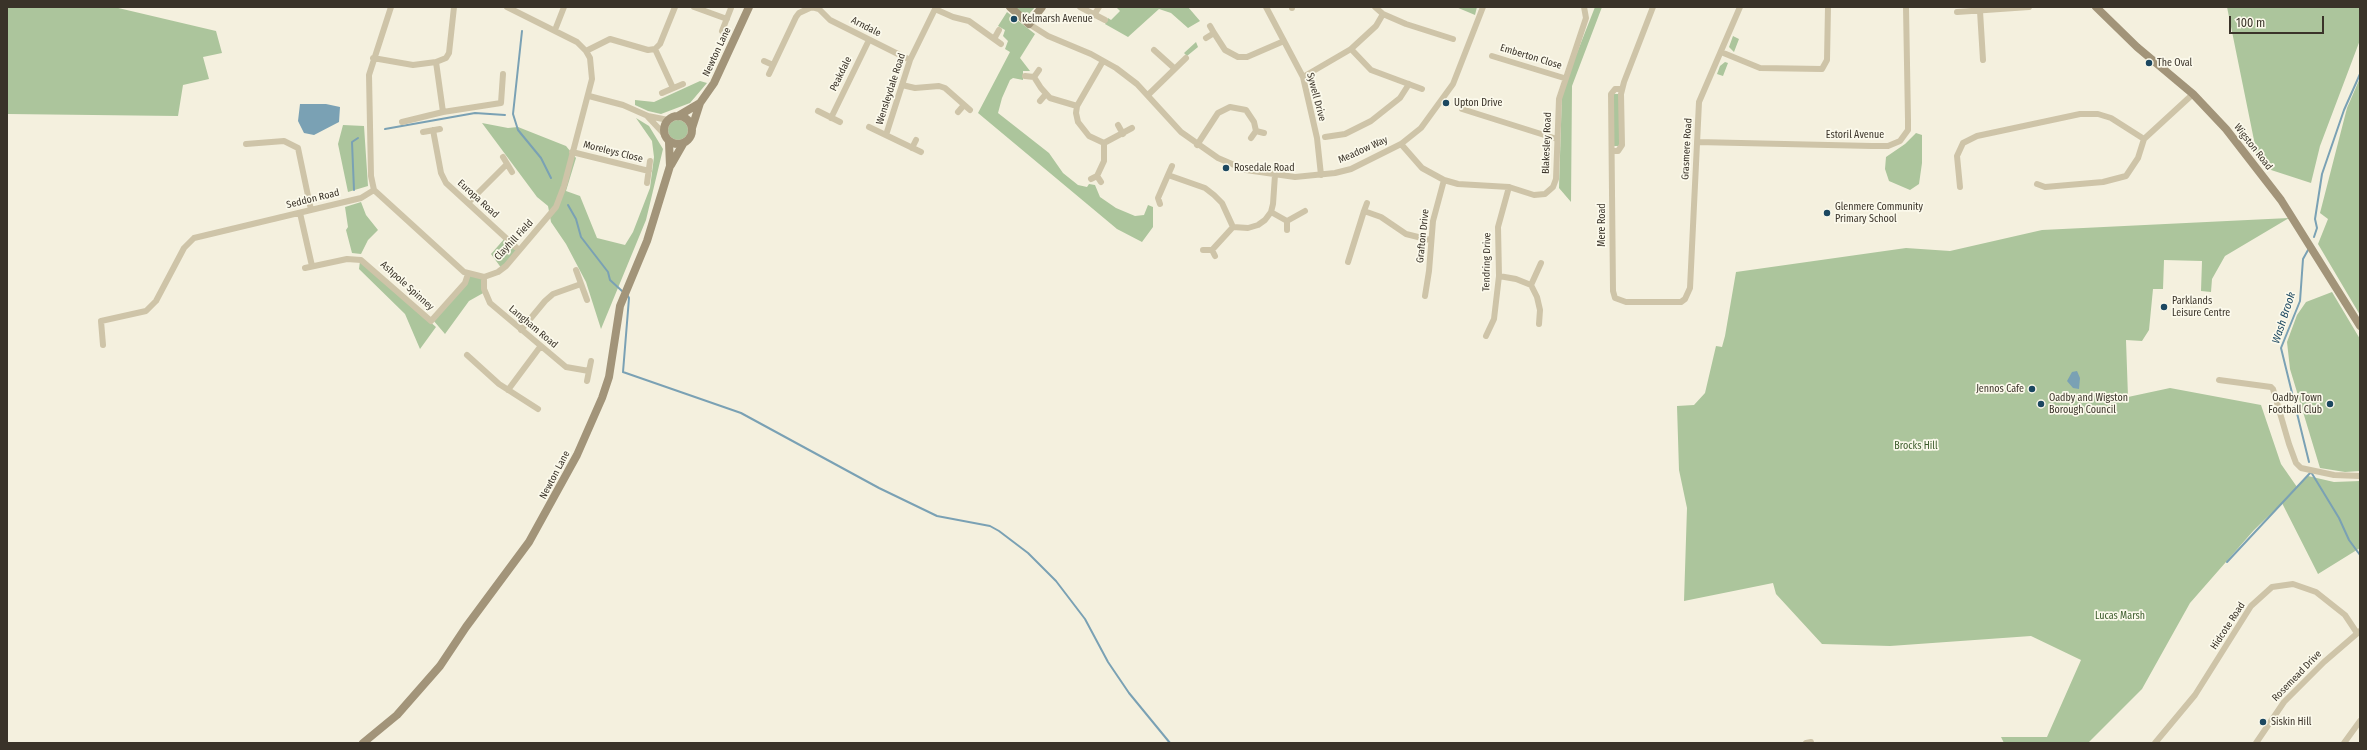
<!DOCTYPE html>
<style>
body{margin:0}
#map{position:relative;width:2367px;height:750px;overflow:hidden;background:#f4f0de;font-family:"Fira Sans Condensed",sans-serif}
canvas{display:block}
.frame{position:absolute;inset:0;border:8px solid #3a3329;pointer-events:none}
.scale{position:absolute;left:2229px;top:16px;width:95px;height:18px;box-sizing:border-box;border:2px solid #3a3329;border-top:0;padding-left:5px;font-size:12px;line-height:14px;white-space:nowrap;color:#3a3329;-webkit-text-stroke:3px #fbf9eb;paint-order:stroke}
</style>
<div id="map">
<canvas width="2367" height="750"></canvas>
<div class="frame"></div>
<div class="scale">100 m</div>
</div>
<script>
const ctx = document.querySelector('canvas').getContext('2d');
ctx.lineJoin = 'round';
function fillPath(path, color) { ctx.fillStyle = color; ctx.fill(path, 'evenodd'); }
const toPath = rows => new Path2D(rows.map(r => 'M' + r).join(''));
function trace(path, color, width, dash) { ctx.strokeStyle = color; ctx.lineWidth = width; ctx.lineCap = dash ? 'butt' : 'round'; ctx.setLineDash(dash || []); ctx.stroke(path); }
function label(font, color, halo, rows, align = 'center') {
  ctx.font = font + ' "Fira Sans Condensed",sans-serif'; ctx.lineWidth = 3.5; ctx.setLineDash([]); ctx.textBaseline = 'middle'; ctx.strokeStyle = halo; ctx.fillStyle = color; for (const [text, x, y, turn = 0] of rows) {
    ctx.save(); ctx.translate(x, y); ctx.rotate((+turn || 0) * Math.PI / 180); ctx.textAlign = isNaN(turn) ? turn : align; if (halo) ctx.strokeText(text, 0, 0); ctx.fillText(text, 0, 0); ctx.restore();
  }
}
fillPath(toPath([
 [7,7,114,7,216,31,222,53,203,57,209,79,183,85,178,116,8,114,7,122],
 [1015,7,1035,7,1029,14,1020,12],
 [1116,7,1188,7,1200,21,1188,28,1171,13,1159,9,1128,37,1105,24,1108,18,1111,20,1120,11],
 [1456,7,1477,7,1475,15],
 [1595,7,1602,7,1572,86,1571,202,1559,188,1562,91],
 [2227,7,2360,7,2360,40,2320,146,2311,183,2268,169,2254,151,2256,150],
 [1007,12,1035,34,1020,58,1030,71,1023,71,1023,80,1013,78,1010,80,1002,98,998,113,1049,153,1063,173,1078,185,1087,187,1089,184,1095,185,1100,197,1116,208,1135,216,1144,215,1148,205,1153,207,1153,227,1142,242,1117,229,978,113,1010,52,1005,49,1008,41,1003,36,1005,30,998,26],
 [1733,36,1739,39,1734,52,1729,47],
 [1196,42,1198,47,1187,56,1184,53],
 [1725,62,1728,63,1723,76,1717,74,1720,66],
 [2360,78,2360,315,2318,244,2328,219,2320,213,2347,108],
 [700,81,707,83,690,103,661,114,648,111,635,105,635,100,654,102],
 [1614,94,1619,94,1619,146,1614,146],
 [636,118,649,126,663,149,646,220,601,329,586,282,566,244,551,222,548,206,537,197,482,123,508,128,518,127,566,146,576,158,566,191,580,196,597,238,625,245,633,232,650,188,654,157,652,141],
 '668 130a10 10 0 1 1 20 0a10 10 0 1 1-20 0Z',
 [343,125,364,126,368,186,348,192,338,144],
 [1916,133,1922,135,1922,163,1919,184,1910,190,1889,181,1885,169,1886,157,1905,144],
 [361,202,366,215,378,230,368,240,361,254,352,253,346,230,348,227,345,207],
 [2289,218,2225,256,2212,279,2211,292,2201,291,2202,261,2164,260,2163,289,2153,289,2149,330,2142,341,2126,340,2128,397,2170,388,2261,405,2281,464,2297,487,2308,476,2334,482,2360,481,2360,548,2318,574,2282,503,2254,530,2190,603,2142,689,2088,743,2004,743,2001,737,2047,737,2081,660,2031,636,1890,646,1822,644,1776,594,1773,583,1684,601,1687,508,1679,470,1677,406,1694,405,1705,393,1716,346,1722,347,1725,336,1736,272,1906,248,1950,251,2042,230],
 [505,238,519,249,502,269,491,254],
 [360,261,436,327,420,349,405,314,359,269],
 [468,274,484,277,485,292,469,301,445,334,433,320,465,283],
 [2332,292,2360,339,2360,471,2345,472,2320,468,2290,369,2287,342,2297,315,2306,302]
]), '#acc59c');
fillPath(toPath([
 [300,104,326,104,340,107,339,122,314,135,304,133,298,121],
 [2077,371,2080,378,2079,389,2073,388,2067,381,2072,372]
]), '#7aa1b4');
trace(toPath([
 [522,31,513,114,518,130,541,158,551,178],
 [385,129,475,113,505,115],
 [354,190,352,142,358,138],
 [568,205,576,219,581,237,608,272,610,280,622,291],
 [2314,237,2317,228,2315,219,2322,174,2344,110,2360,74],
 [2308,250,2303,259,2300,301,2281,348,2309,462],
 [628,296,629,298,623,372,741,413,879,488,937,516,990,526,999,531,1028,553,1056,581,1085,619,1108,662,1129,693,1170,743],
 [2311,472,2339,518,2349,540,2360,555],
 [2227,562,2311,472]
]), '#7aa1b4', 2);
trace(toPath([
 [391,7,369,75,371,176,374,190,464,272,484,277,498,272,506,266,556,207,564,186,592,79,590,58,586,51,577,42,507,7],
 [694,7,727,19],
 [1080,7,1105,20],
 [1266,7,1303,77,1317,138,1321,175],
 [1292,7,1292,8],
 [1375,7,1383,14,1406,24,1453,39],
 [935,9,953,17,969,21,1001,44],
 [1980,11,1983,60],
 [1957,12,2029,7],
 [1094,15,1099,7],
 [1029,24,1048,36,1091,54,1116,68,1137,84,1181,132,1218,158,1246,170,1295,177,1335,173,1351,169,1401,144,1421,128,1453,84,1483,7],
 [1210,26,1214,33],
 [555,30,564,7],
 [722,31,731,8],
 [1206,38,1214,33,1225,50,1238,57,1247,57,1284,41],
 [994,39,999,30],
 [655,49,673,88],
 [1351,49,1371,70,1422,89],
 [1154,50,1174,68],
 [586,51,610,39,648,50,655,49,660,44,675,7],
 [1721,52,1760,68,1822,69,1827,60,1828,7],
 [1492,56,1564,78],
 [373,58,413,65,436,62,446,58,449,53,454,7],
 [764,61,773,65],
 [1103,61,1077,106,1076,113,1078,122,1089,136,1104,143,1132,128],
 [436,62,443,112],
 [769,74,796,17,799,13,812,7,819,9,830,20,910,60],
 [1025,76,1034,77,1039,70],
 [1034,77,1041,88,1050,98,1077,106],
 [1303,77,1351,49,1376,26,1383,14],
 [902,85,915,88,939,86,945,88,970,110],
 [1622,89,1615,89,1611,94,1613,291,1615,298,1626,302,1681,302,1685,299,1690,288,1699,102,1740,7],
 [662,93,683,84],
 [1148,95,1186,58],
 [589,96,623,105,648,116,668,120],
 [1040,101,1046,94],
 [1462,109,1557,139],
 [818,111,840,122],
 [958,112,964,105],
 [648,117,665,135],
 [831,118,869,40],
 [402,122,443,112,501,103,503,74],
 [1118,125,1123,134],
 [869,127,921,152],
 [433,130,441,173,446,183,519,250],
 [423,132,440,129],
 [886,135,910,60,936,7],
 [1325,137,1345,134,1371,121,1400,98,1409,84],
 [1251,138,1256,131,1264,133],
 [1697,142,1872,146,1888,146,1900,141,1908,130,1908,120,1906,7],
 [246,144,284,141,298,148,311,210],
 [1401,144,1422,168,1444,180,1458,184,1509,187,1534,195,1545,194,1553,187,1556,179,1559,99,1586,18,1584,7],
 [1197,145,1218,113,1230,107,1246,110,1254,122,1256,131],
 [912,148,916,140],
 [1612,151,1618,151,1622,145,1621,94,1624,82,1653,7],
 [572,152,649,171],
 [503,157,512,172],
 [1168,175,1172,166],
 [1097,176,1104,161,1104,143],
 [1091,179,1097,176,1101,182],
 [647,183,650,161],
 [2037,184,2045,187,2103,182,2126,176,2138,158,2144,139,2193,94],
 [1960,187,1957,156,1963,143,1977,136,2080,114,2098,114,2111,118,2144,139],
 [468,203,507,164],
 [1160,204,1158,198,1168,175,1205,188,1214,195,1222,203,1233,227],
 [1364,211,1367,203],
 [1271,212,1287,221,1305,211],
 [300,213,312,266],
 [1287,221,1287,230],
 [1233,227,1248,228,1258,225,1265,220,1271,212,1273,204,1275,175],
 [1203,250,1212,250,1215,256],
 [1212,250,1233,227],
 [1348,262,1364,211,1381,217,1406,234,1430,240],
 [305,268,347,259,361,260,431,321,465,283,468,274],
 [576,270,587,300],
 [1499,276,1516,279,1531,285,1537,297,1540,310,1539,324],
 [484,277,484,289,490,303,566,367,589,371],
 [1531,285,1541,263],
 [1425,296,1429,271,1433,221,1444,180],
 [521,330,545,301,553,294,581,284],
 [1486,336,1494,319,1499,276,1498,227,1509,187],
 [103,345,101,321,146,311,156,301,184,248,194,238,361,198,374,190],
 [467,355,499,384,538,409],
 [2219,380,2271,387,2273,389,2289,444,2296,463,2301,468,2334,475,2360,476],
 [587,381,591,361],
 [508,390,540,347],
 [1806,743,1811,742],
 [2155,743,2195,695,2251,606,2272,587,2293,584,2316,592,2345,615,2357,633],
 [2256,743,2284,702,2324,662,2360,631],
 [2344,743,2360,721]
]), '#cec4a8', 6);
trace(toPath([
 [1010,7,1029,24,1042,7],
 [2096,7,2137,47,2193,94,2226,129,2281,200,2360,326],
 '664 130a14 14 0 1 1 28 0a14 14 0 1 1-28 0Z',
 [678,116,700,103],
 [692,128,700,103,714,83,749,7],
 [671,165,683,144],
 [363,743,397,715,440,666,466,627,529,542,577,455,602,398,609,377,620,306,647,241,670,166,669,142]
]), '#a29479', 8);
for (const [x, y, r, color] of [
 [1014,19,4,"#1b4760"],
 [2149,63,4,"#1b4760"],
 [1446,103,4,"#1b4760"],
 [1226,168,4,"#1b4760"],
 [1827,213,4,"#1b4760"],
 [2164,307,4,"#1b4760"],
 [2032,389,4,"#1b4760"],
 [2041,404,4,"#1b4760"],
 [2330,404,4,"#1b4760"],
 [2263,722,4,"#1b4760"]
]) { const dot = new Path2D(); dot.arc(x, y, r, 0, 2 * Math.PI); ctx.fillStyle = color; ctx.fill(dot); trace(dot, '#fbf9eb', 1.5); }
label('10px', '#3a3329', '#fbf9eb', [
 ["Kelmarsh Avenue",1022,19],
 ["The Oval",2157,63],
 ["Upton Drive",1454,103],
 ["Rosedale Road",1234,168],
 ["Glenmere Community",1835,207],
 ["Primary School",1835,219],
 ["Parklands",2172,301],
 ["Leisure Centre",2172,313],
 ["Jennos Cafe",2024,389,"right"],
 ["Oadby and Wigston",2049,398],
 ["Borough Council",2049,410],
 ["Oadby Town",2322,398,"right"],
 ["Football Club",2322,410,"right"],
 ["Siskin Hill",2271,722]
], 'left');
label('10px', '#3a3329', '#fbf9eb', [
 ["Arndale",866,27,27],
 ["Newton Lane",717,52,-65],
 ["Emberton Close",1531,57,17],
 ["Peakdale",841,74,-64],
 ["Wensleydale Road",891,89,-72],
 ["Sywell Drive",1316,97,75],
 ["Estoril Avenue",1855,135],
 ["Blakesley Road",1547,143,-88],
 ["Wigston Road",2253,147,52],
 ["Grasmere Road",1687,149,-87],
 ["Meadow Way",1363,150,-24],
 ["Moreleys Close",613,152,14],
 ["Seddon Road",313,199,-14],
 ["Europa Road",478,199,42],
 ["Mere Road",1602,225,-90],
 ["Grafton Drive",1423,236,-84],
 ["Clayhill Field",514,240,-47],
 ["Tendring Drive",1487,262,-89],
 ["Ashpole Spinney",407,286,42],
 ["Langham Road",533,327,40],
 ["Newton Lane",555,475,-62],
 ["Hidcote Road",2228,626,-57],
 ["Rosemead Drive",2297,676,-46]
]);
label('10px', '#3b5b2b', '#fbf9eb', [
 ["Brocks Hill",1916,446],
 ["Lucas Marsh",2120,616]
]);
label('italic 11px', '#1b4760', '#fbf9eb', [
 ["Wash Brook",2284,318,-72]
]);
</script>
